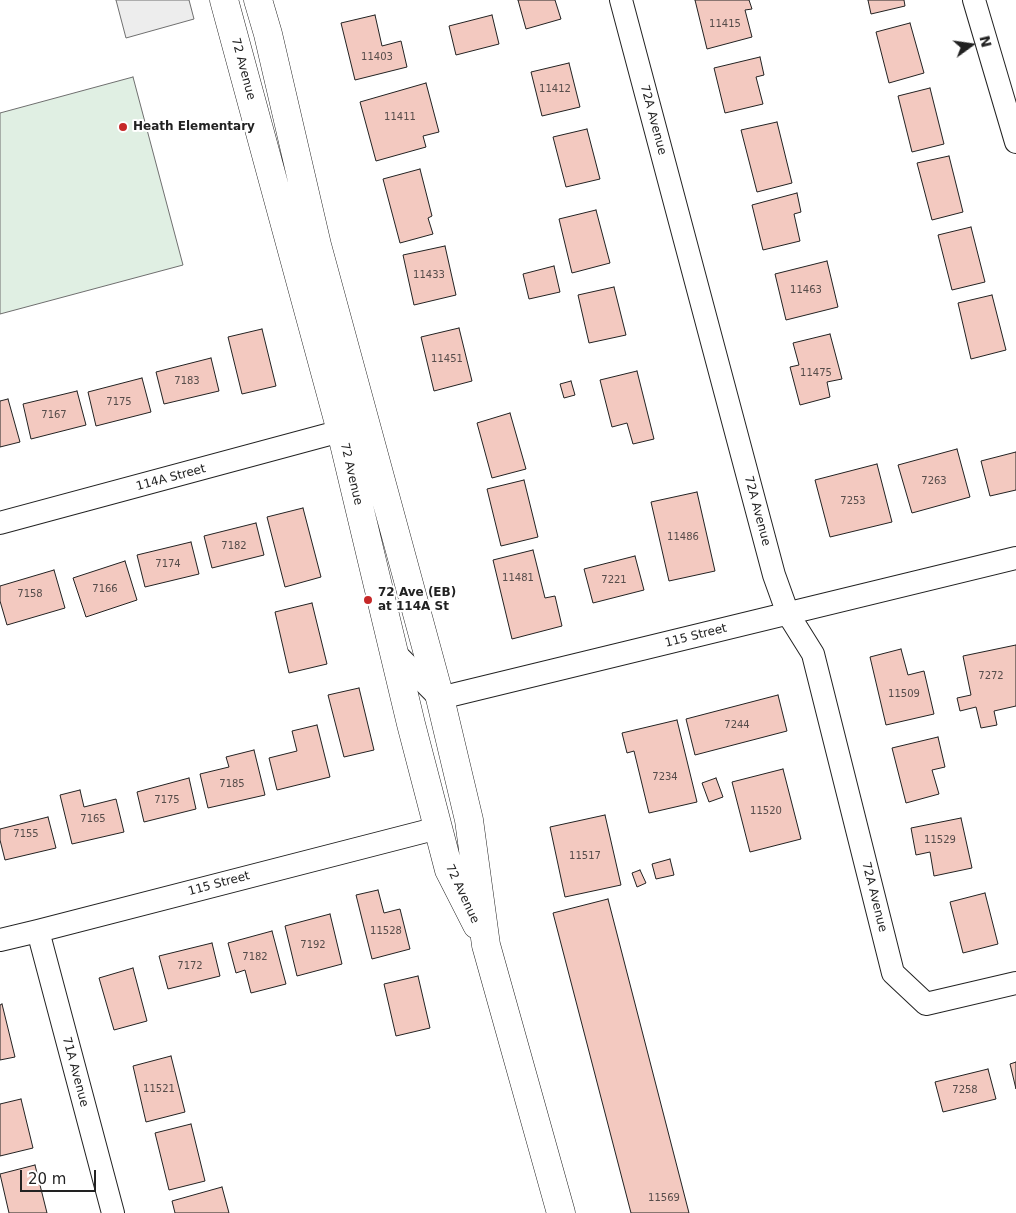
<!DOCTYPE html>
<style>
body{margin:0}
#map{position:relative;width:1016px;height:1213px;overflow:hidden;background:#fff;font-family:"DejaVu Sans",sans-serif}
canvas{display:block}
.north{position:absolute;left:946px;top:20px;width:50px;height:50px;-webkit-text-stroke:4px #fff;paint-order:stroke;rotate:76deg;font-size:14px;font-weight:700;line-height:20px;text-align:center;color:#222}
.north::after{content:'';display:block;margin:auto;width:18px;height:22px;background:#222;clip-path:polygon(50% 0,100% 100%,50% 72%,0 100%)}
.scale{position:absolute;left:20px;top:1170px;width:76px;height:22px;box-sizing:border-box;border:2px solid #222;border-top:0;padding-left:6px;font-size:15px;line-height:18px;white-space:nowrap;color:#222;-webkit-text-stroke:4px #fff;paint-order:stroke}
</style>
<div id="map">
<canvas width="1016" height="1213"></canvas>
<div class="north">N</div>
<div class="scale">20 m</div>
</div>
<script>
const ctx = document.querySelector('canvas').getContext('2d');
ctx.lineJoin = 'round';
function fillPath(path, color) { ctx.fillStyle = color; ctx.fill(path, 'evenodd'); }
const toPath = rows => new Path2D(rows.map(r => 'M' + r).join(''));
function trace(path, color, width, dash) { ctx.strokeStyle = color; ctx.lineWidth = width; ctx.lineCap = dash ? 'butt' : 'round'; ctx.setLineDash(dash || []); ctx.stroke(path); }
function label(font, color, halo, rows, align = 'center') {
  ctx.font = font + ' "DejaVu Sans",sans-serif'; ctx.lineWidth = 4; ctx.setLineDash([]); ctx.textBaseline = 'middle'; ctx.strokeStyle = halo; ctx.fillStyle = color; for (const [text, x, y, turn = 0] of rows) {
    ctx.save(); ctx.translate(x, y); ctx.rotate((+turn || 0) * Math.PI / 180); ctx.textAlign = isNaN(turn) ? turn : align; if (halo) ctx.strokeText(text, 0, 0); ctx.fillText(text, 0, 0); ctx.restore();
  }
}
const green = toPath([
 [133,77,183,265,0,314,0,113,133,77]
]);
fillPath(green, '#e0efe3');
trace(green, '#6f6f6f', 1);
const parking = toPath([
 [116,0,189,0,194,19,126,38,116,0]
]);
fillPath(parking, '#ededed');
trace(parking, '#6f6f6f', 1);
const building = toPath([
 [518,0,555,0,561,19,526,29,518,0],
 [695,0,749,0,752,9,745,10,752,37,707,49,695,0],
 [868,0,904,0,905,6,871,14,868,0],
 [375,15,382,46,401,41,407,67,355,80,341,23,375,15],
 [492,15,499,44,456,55,449,26,492,15],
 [910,23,924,73,889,83,876,32,910,23],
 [760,57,764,75,756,77,763,104,725,113,714,68,760,57],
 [569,63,580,107,542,116,531,72,569,63],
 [426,83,439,132,423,136,426,147,376,161,360,102,426,83],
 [930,88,944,144,912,152,898,96,930,88],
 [777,122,792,183,757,192,741,130,777,122],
 [587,129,600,179,566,187,553,137,587,129],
 [949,156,963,212,932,220,917,163,949,156],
 [420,169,432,216,428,218,433,234,400,243,383,179,420,169],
 [797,193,801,212,794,214,800,241,763,250,752,205,797,193],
 [596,210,610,263,572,273,559,219,596,210],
 [971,227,985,282,952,290,938,235,971,227],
 [445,246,456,295,414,305,403,255,445,246],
 [827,261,838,307,786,320,775,274,827,261],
 [554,266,560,292,529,299,523,274,554,266],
 [614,287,626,335,589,343,578,295,614,287],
 [992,295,1006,350,971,359,958,303,992,295],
 [459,328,472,381,434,391,421,337,459,328],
 [262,329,276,386,242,394,228,337,262,329],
 [830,334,842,379,827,382,830,397,800,405,790,367,799,365,793,343,830,334],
 [211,358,219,391,164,404,156,372,211,358],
 [637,371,654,439,633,444,627,423,612,427,600,380,637,371],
 [142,378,151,412,96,426,88,392,142,378],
 [571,381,575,395,564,398,560,384,571,381],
 [77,391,86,425,31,439,23,404,77,391],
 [8,399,20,442,0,447,0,401,8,399],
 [510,413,526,469,492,478,477,423,510,413],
 [957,449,970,497,912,513,898,465,957,449],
 [1016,452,1016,490,990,496,981,461,1016,452],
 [877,464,892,522,830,537,815,480,877,464],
 [524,480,538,537,501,546,487,489,524,480],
 [697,492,715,571,669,581,651,502,697,492],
 [303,508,321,577,285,587,267,517,303,508],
 [256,523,264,555,212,568,204,536,256,523],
 [191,542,199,574,145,587,137,555,191,542],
 [533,550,545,598,555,596,562,626,512,639,493,560,533,550],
 [635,556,644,590,593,603,584,569,635,556],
 [125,561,137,600,86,617,73,578,125,561],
 [54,570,65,608,7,625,0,601,0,586,54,570],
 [312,603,327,664,289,673,275,612,312,603],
 [1016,645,1016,706,994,711,997,725,981,728,976,707,960,711,957,698,971,695,963,656,1016,645],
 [901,649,908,675,924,671,934,714,886,725,870,657,901,649],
 [359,688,374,750,344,757,328,695,359,688],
 [778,695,787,731,695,755,686,719,778,695],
 [677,720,697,802,649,813,634,751,627,753,622,733,677,720],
 [317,725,330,777,277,790,269,758,297,751,292,731,317,725],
 [938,737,945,767,932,770,939,794,906,803,892,748,938,737],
 [254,750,265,795,208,808,200,774,229,767,226,757,254,750],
 [783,769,801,839,750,852,732,782,783,769],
 [189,778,196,809,144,822,137,792,189,778],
 [716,778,723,797,709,802,702,783,716,778],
 [80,790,84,807,116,799,124,832,72,844,60,795,80,790],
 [605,815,621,885,565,897,550,827,605,815],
 [48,817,56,848,5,860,0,840,0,829,48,817],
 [961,818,972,868,934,876,930,852,916,855,911,828,961,818],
 [670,859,674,875,656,879,652,864,670,859],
 [640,870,646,883,637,887,632,873,640,870],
 [378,890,384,913,400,909,410,949,372,959,356,895,378,890],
 [985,893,998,944,963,953,950,902,985,893],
 [608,899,689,1213,631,1213,553,913,608,899],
 [330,914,342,964,297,976,285,926,330,914],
 [272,931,286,984,251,993,245,970,236,973,228,943,272,931],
 [212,943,220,976,168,989,159,956,212,943],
 [133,968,147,1021,114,1030,99,978,133,968],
 [418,976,430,1028,396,1036,384,984,418,976],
 [2,1004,15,1057,0,1060,0,1005,2,1004],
 [171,1056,185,1112,146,1122,133,1066,171,1056],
 [1016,1062,1016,1089,1010,1064,1016,1062],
 [988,1069,996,1099,943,1112,935,1082,988,1069],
 [21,1099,33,1148,0,1156,0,1104,21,1099],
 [191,1124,205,1181,169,1190,155,1133,191,1124],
 [35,1165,47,1213,9,1213,0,1174,35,1165],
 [222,1187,229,1213,175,1213,172,1201,222,1187]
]);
fillPath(building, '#f3c9c0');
trace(building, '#222', 1);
const minor = toPath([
 [621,0,774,575,788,614,813,654,893,973,926,1004,1016,983],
 [974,0,1016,142],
 [0,523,341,431],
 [393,651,440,698,1016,558],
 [38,931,113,1213],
 [0,940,38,931,438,828]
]);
const secondary = toPath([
 [224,0,341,431,411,724,449,870,477,925],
 [258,0,268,34,317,245,440,698,469,820,486,945,561,1213]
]);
trace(minor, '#222', 24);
trace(secondary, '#222', 29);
trace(minor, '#fff', 22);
trace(secondary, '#fff', 28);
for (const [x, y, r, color] of [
 [123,127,5,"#c62828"],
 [368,600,5,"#c62828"]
]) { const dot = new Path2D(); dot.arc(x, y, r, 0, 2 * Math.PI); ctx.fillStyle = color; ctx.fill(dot); trace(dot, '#fff', 2); }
label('10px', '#564c4a', null, [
 ["11415",725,24],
 ["11403",377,57],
 ["11412",555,89],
 ["11411",400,117],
 ["11433",429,275],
 ["11463",806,290],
 ["11451",447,359],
 ["11475",816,373],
 ["7183",187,381],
 ["7175",119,402],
 ["7167",54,415],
 ["7263",934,481],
 ["7253",853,501],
 ["11486",683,537],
 ["7182",234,546],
 ["7174",168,564],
 ["11481",518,578],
 ["7221",614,580],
 ["7166",105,589],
 ["7158",30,594],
 ["7272",991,676],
 ["11509",904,694],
 ["7244",737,725],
 ["7234",665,777],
 ["7185",232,784],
 ["7175",167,800],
 ["11520",766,811],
 ["7165",93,819],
 ["7155",26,834],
 ["11529",940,840],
 ["11517",585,856],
 ["11528",386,931],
 ["7192",313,945],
 ["7182",255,957],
 ["7172",190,966],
 ["11521",159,1089],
 ["7258",965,1090],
 ["11569",664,1198]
]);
label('12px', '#222', '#fff', [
 ["72 Avenue",243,69,75],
 ["72A Avenue",653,120,75],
 ["72 Avenue",351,474,77],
 ["114A Street",171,478,-15],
 ["72A Avenue",757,511,75],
 ["115 Street",696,636,-14],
 ["115 Street",219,884,-15],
 ["72 Avenue",462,894,65],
 ["72A Avenue",874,897,76],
 ["71A Avenue",75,1072,75]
]);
label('bold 12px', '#222', '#fff', [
 ["Heath Elementary",133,127],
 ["72 Ave (EB)",378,593],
 ["at 114A St",378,607]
], 'left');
</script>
